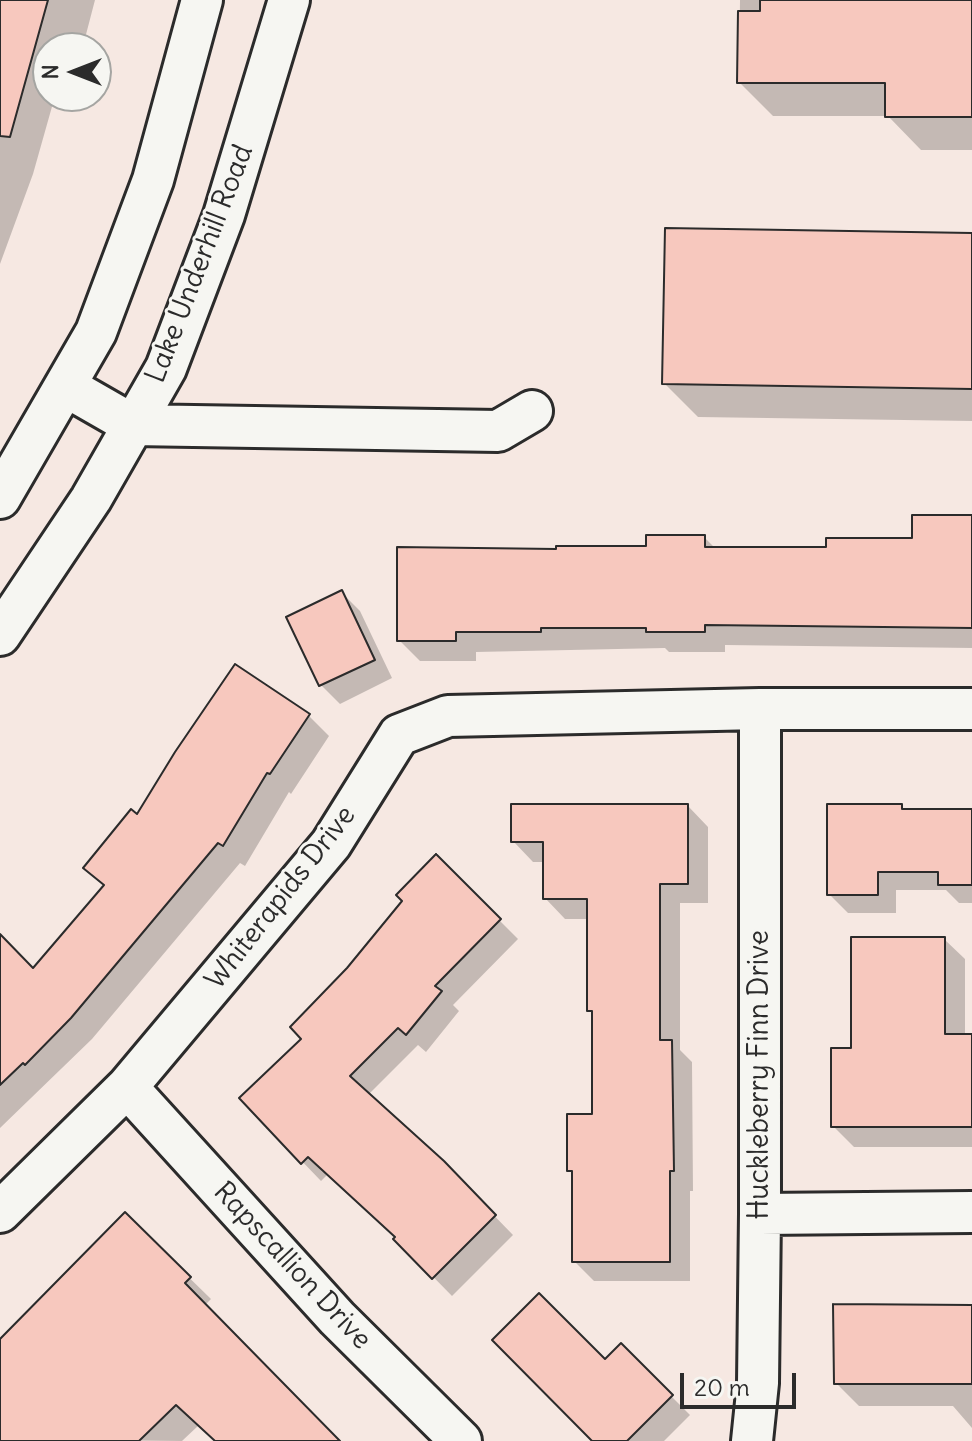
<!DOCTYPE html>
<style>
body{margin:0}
#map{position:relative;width:972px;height:1441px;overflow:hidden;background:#f6e8e2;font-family:Delius,sans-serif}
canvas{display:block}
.north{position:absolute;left:32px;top:32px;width:80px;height:80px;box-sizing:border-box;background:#f6f6f2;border:2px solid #a5a5a2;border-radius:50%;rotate:270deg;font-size:22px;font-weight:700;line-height:32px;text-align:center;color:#2b2b2b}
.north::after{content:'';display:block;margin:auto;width:28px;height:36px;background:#2b2b2b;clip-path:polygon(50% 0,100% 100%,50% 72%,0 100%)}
.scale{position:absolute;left:680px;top:1373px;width:116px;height:36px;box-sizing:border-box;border:4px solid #2b2b2b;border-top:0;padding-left:10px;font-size:24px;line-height:28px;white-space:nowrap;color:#2b2b2b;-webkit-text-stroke:6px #f6f6f2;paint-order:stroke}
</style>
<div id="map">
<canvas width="972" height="1441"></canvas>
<div class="north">N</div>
<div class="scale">20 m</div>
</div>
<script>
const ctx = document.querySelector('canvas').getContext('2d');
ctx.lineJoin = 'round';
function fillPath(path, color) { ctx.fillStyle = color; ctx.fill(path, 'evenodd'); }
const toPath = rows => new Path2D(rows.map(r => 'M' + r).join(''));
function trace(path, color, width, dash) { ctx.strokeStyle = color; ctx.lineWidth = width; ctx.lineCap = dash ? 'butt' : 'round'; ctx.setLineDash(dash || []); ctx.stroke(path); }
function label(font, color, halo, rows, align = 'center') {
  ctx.font = font + ' Delius,sans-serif'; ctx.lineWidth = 6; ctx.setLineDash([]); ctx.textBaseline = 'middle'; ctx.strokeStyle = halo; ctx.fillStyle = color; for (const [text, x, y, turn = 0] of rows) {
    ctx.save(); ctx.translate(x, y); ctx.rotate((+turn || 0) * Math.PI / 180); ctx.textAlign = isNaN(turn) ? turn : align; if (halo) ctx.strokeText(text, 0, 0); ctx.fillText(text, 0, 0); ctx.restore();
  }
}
fillPath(toPath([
 [0,0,95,0,83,46,70,42,68,48,48,48,48,96,55,96,33,174,0,264],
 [740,0,972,0,972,421,698,417,664,383,972,235,972,150,921,150,888,116,773,116,739,82],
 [972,517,972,648,725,645,725,652,669,652,665,648,476,652,476,661,420,661,399,640,558,551,648,548,704,537,716,549,828,549,914,540],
 [341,592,360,611,392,678,340,704,321,685,289,618],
 [308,715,329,736,291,794,289,792,245,866,240,863,92,1039,0,1128,0,952,34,971,105,886,86,867,137,817],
 [688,806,708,827,708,903,680,903,680,1050,692,1062,693,1191,690,1191,690,1281,594,1281,574,1261,574,1175,569,1170,594,1116,594,1014,589,1010,589,919,565,919,545,898,545,862,533,862,513,841],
 [901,806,906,811,972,811,972,903,959,903,946,890,896,890,896,913,848,913,829,894],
 [436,857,518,939,453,1005,459,1011,426,1052,418,1045,368,1095,442,1162,513,1235,452,1296,396,1239,397,1238,328,1174,321,1181,242,1099,304,1039,349,969],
 [944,939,965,959,965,1035,972,1035,972,1147,854,1147,833,1126,853,1050],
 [125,1215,211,1299,205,1305,338,1441,216,1441,199,1425,182,1441,0,1439,0,1342],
 [972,1307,972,1428,953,1406,859,1406,836,1383],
 [621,1346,690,1415,664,1441,595,1441,605,1362]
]), '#0003');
const building = toPath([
 [0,0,48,0,10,137,0,136,0,0],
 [760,0,972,0,972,117,885,117,885,83,737,83,738,11,760,11,760,0],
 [665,228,972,233,972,389,662,384,665,228],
 [912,515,972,515,972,628,705,625,705,632,646,632,646,628,541,628,541,632,456,632,456,641,397,641,397,547,556,549,556,546,646,546,646,535,705,535,705,547,826,547,826,538,912,538,912,515],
 [342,590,375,660,319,686,286,617,342,590],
 [235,664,310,714,270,774,267,773,223,846,218,843,71,1018,25,1065,23,1063,0,1085,0,934,33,968,104,885,83,868,131,809,137,814,175,752,235,664],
 [511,804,688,804,688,884,660,884,660,1040,672,1040,674,1171,670,1171,670,1262,572,1262,572,1171,567,1171,567,1114,592,1114,592,1011,587,1011,587,899,543,899,543,842,511,842,511,804],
 [827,804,902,804,902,809,972,809,972,885,938,885,938,872,878,872,878,895,827,895,827,804],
 [436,854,501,919,435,986,442,991,406,1035,398,1028,350,1076,444,1161,496,1215,432,1279,393,1239,395,1237,308,1157,301,1164,239,1098,301,1039,290,1027,347,968,402,901,396,895,436,854],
 [851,937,945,937,945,1034,972,1034,972,1127,831,1127,831,1048,851,1048,851,937],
 [125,1212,191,1277,185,1283,340,1441,215,1441,176,1405,139,1441,0,1441,0,1339,125,1212],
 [539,1293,605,1359,621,1343,673,1395,627,1441,592,1441,492,1340,539,1293],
 [833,1304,972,1305,972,1384,834,1384,833,1304]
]);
fillPath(building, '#f7c8be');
trace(building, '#2b2b2b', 2);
const minor = toPath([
 [65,386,133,425,498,431,532,411],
 [0,498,96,332,153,180,202,0],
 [0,635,91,499,166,368,224,215,289,0],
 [127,1087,337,1318,461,1441],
 [0,1212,127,1087,331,844,399,735,448,716,760,709,972,709],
 [760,1214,972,1212],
 [752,1441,758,1383,760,1214,760,709]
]);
trace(minor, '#2b2b2b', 46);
trace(minor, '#f6f6f2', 40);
label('28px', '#2b2b2b', '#f6f6f2', [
 ["Lake Underhill Road",200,264,-69],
 ["Whiterapids Drive",281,898,-52],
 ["Huckleberry Finn Drive",760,1075,-90],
 ["Rapscallion Drive",292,1266,47]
]);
</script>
